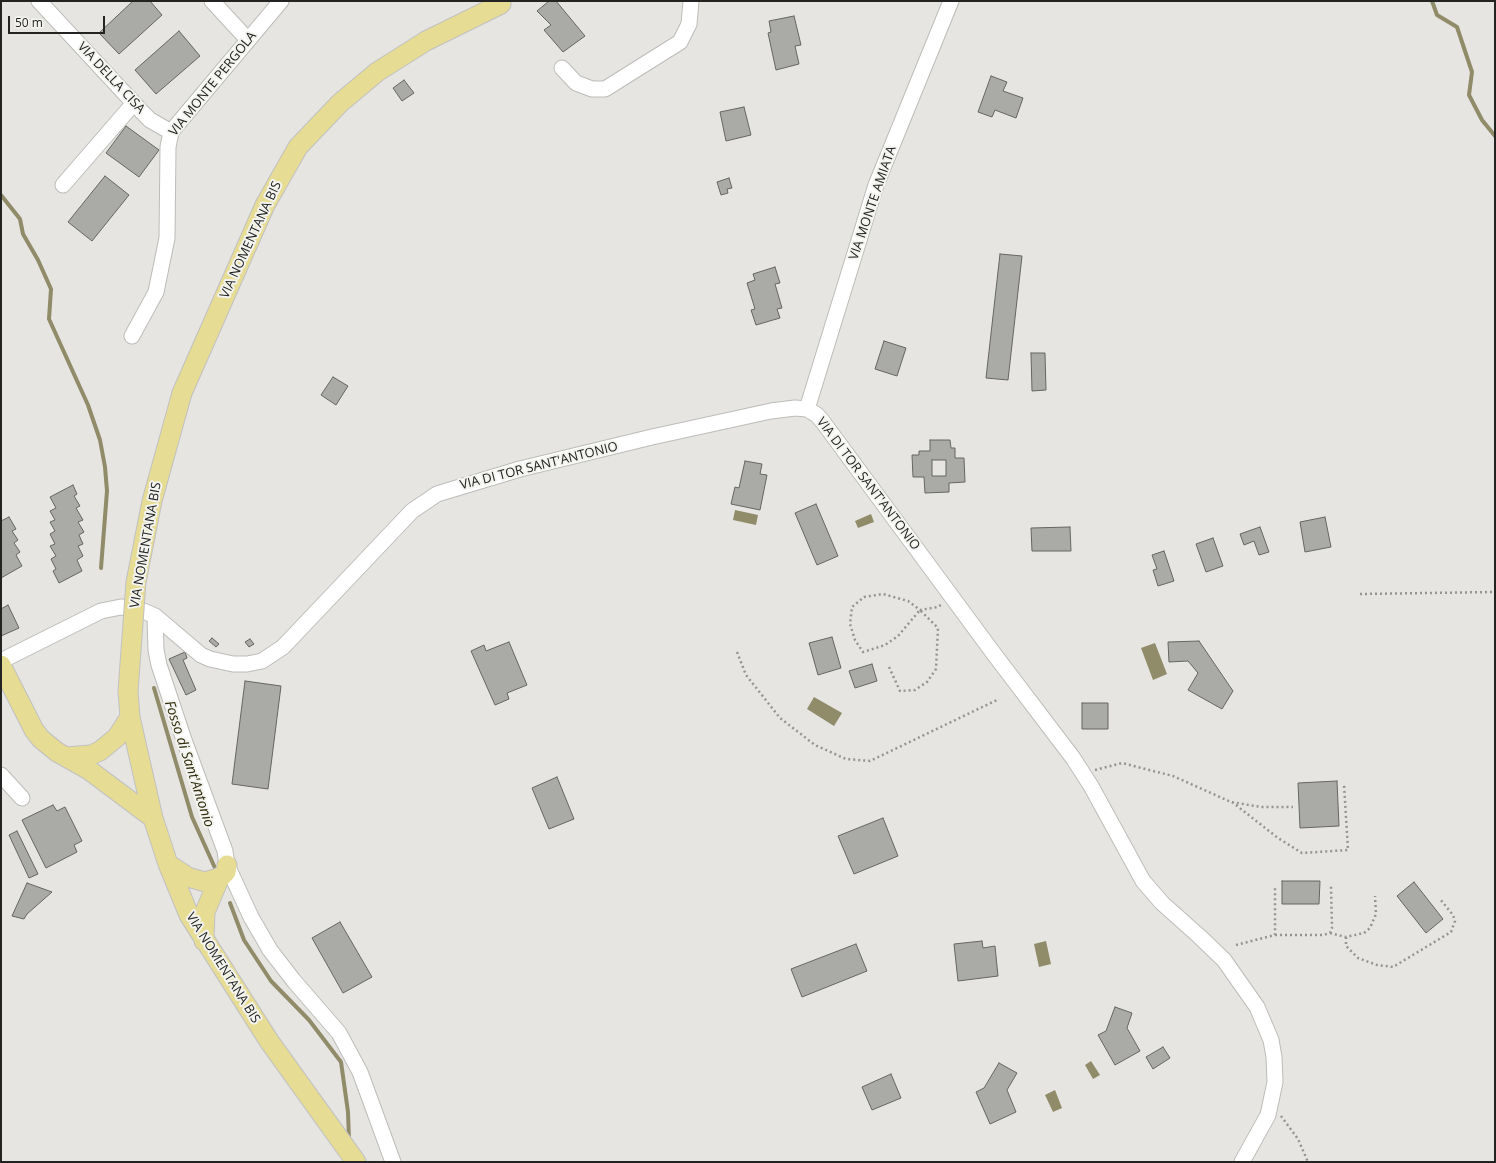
<!DOCTYPE html>
<style>
body{margin:0}
#map{position:relative;width:1496px;height:1163px;overflow:hidden;background:#e6e5e2;font-family:"Open Sans",sans-serif}
canvas{display:block}
.frame{position:absolute;inset:0;border:2px solid #232322;pointer-events:none}
.scale{position:absolute;left:8px;top:16px;width:97px;height:18px;box-sizing:border-box;border:2px solid #232322;border-top:0;padding-left:5px;font-size:12px;line-height:14px;white-space:nowrap;color:#232322;-webkit-text-stroke:3px #f3f3ef;paint-order:stroke}
</style>
<div id="map">
<canvas width="1496" height="1163"></canvas>
<div class="frame"></div>
<div class="scale">50 m</div>
</div>
<script>
const ctx = document.querySelector('canvas').getContext('2d');
ctx.lineJoin = 'round';
function fillPath(path, color) { ctx.fillStyle = color; ctx.fill(path, 'evenodd'); }
const toPath = rows => new Path2D(rows.map(r => 'M' + r).join(''));
function trace(path, color, width, dash) { ctx.strokeStyle = color; ctx.lineWidth = width; ctx.lineCap = dash ? 'butt' : 'round'; ctx.setLineDash(dash || []); ctx.stroke(path); }
function label(font, color, halo, rows, align = 'center') {
  ctx.font = font + ' "Open Sans",sans-serif'; ctx.lineWidth = 4; ctx.setLineDash([]); ctx.textBaseline = 'middle'; ctx.strokeStyle = halo; ctx.fillStyle = color; for (const [text, x, y, turn = 0] of rows) {
    ctx.save(); ctx.translate(x, y); ctx.rotate((+turn || 0) * Math.PI / 180); ctx.textAlign = isNaN(turn) ? turn : align; if (halo) ctx.strokeText(text, 0, 0); ctx.fillText(text, 0, 0); ctx.restore();
  }
}
fillPath(toPath([
 [735,510,758,515,756,525,733,520],
 [871,514,874,522,858,528,855,521],
 [1155,643,1167,674,1153,680,1141,648],
 [814,697,842,713,834,726,807,709],
 [1046,941,1051,964,1039,967,1034,944],
 [1091,1061,1100,1075,1093,1079,1085,1065],
 [1055,1090,1062,1108,1053,1112,1045,1095]
]), '#908b68');
trace(toPath([
 [1432,1,1437,15,1457,27,1472,72,1469,95,1482,120,1495,136],
 [1,195,20,219,23,234,38,260,51,289,49,319,88,405,100,440,105,467,107,491,101,568],
 [154,688,192,817,215,868],
 [230,903,244,940,271,981,309,1020,341,1062,348,1112,349,1140]
]), '#908b68', 4);
const building = toPath([
 [133,1,150,1,162,15,119,54,99,33,133,1],
 [549,1,556,1,585,36,563,52,544,30,551,25,537,11,549,1],
 [794,16,801,45,795,46,799,64,776,70,768,33,771,32,769,21,794,16],
 [179,31,200,56,156,94,135,70,179,31],
 [991,76,1007,82,1003,91,1023,98,1016,118,995,110,992,117,978,112,991,76],
 [404,80,414,93,402,101,393,88,404,80],
 [744,107,751,135,726,141,720,112,744,107],
 [126,126,159,150,139,177,106,153,126,126],
 [105,176,129,195,92,241,68,222,105,176],
 [729,178,732,188,727,189,728,193,721,195,717,182,729,178],
 [1000,254,1022,256,1008,380,986,378,1000,254],
 [775,267,780,283,775,284,782,308,777,309,780,318,756,325,751,310,755,309,747,283,755,280,753,274,775,267],
 [884,341,906,348,897,376,875,369,884,341],
 [1031,353,1045,353,1046,390,1032,391,1031,353],
 [333,377,348,386,336,405,321,395,333,377],
 [930,440,950,440,951,448,955,448,955,458,964,458,965,482,949,483,949,492,925,493,924,477,913,477,912,455,919,455,919,451,930,451,930,440],
 [932,460,946,460,946,476,932,476,932,460],
 [745,461,762,464,760,474,767,475,760,510,731,504,735,487,739,488,745,461],
 [73,485,77,494,74,496,80,506,76,508,83,520,78,522,84,532,79,535,83,544,78,546,83,556,77,560,82,571,59,583,53,571,56,569,51,559,56,556,50,546,55,544,50,534,55,531,50,522,55,520,50,511,56,508,50,497,73,485],
 [816,504,838,556,817,565,795,513,816,504],
 [9,517,16,529,12,531,18,540,14,543,20,552,16,555,22,566,1,578,1,521,9,517],
 [1325,517,1331,547,1305,552,1300,522,1325,517],
 [1070,527,1071,551,1032,551,1031,528,1070,527],
 [1260,527,1269,552,1259,555,1254,541,1244,545,1240,534,1260,527],
 [1213,538,1223,566,1206,572,1196,544,1213,538],
 [1164,551,1174,581,1158,586,1153,570,1157,569,1152,555,1164,551],
 [8,605,19,628,1,636,1,609,8,605],
 [832,637,841,668,818,675,809,643,832,637],
 [212,638,219,644,216,647,209,641,212,638],
 [250,639,254,644,249,647,245,642,250,639],
 [1199,641,1233,691,1222,709,1188,690,1198,673,1188,661,1169,662,1168,642,1199,641],
 [509,642,527,685,507,693,509,699,495,705,471,651,484,645,486,651,509,642],
 [185,652,187,658,183,660,196,690,186,695,169,659,185,652],
 [872,664,877,681,855,688,849,671,872,664],
 [245,681,281,686,268,789,232,784,245,681],
 [1082,703,1108,703,1108,729,1082,729,1082,703],
 [557,777,574,819,549,829,532,788,557,777],
 [1337,781,1339,826,1300,828,1298,783,1337,781],
 [53,805,57,811,65,807,82,841,74,845,77,852,46,868,22,820,53,805],
 [883,818,898,856,854,874,838,836,883,818],
 [17,831,38,874,29,878,9,835,17,831],
 [1282,881,1320,881,1319,904,1282,904,1282,881],
 [1414,882,1443,919,1426,933,1397,896,1414,882],
 [27,883,52,892,27,914,24,919,12,916,27,883],
 [340,922,372,977,343,993,312,938,340,922],
 [982,941,983,948,995,946,998,976,958,981,954,944,982,941],
 [856,944,867,971,802,997,791,969,856,944],
 [1115,1007,1132,1013,1127,1028,1140,1051,1115,1065,1098,1035,1106,1031,1115,1007],
 [1163,1047,1170,1058,1153,1069,1146,1057,1163,1047],
 [999,1063,1017,1073,1007,1090,1016,1112,990,1124,976,1092,984,1088,999,1063],
 [891,1074,901,1098,872,1110,862,1087,891,1074]
]);
fillPath(building, '#aaaaa6');
trace(building, '#656562', 1);
const minor = toPath([
 [39,1,142,112,150,120,171,132],
 [212,1,248,40],
 [562,68,576,83,592,89,605,89,680,42,689,24,691,1],
 [63,185,134,103],
 [132,336,156,292,167,238,168,147,171,132,281,1],
 [807,409,876,185,951,1],
 [155,616,156,650,159,665,184,740,225,851,227,865,251,917,270,950,294,981,339,1033,360,1072,393,1162],
 [1,661,101,611,121,607,141,610,155,616,201,655,210,659,233,664,247,664,262,661,283,647,412,511,437,494,520,469,652,437,771,411,795,408,807,409,817,415,823,422,994,654,1073,758,1091,786,1143,881,1162,903,1199,936,1224,960,1257,1007,1271,1040,1274,1057,1275,1082,1268,1115,1242,1162],
 [1,775,22,798]
]);
const major = toPath([
 [182,393,265,205,298,147,340,103,377,72,426,41,501,4],
 [1,665,34,730,41,739,57,752,89,770,153,818],
 [128,691,130,717,153,818,168,864,189,915,269,1041,356,1162],
 [66,757,91,755,100,751,117,737,130,717],
 [168,864,188,877,205,882,221,877,226,872,227,865],
 [204,941,205,912,219,879]
]);
trace(minor, '#bcbcb8', 17);
trace(major, '#c1c1c1', 21);
trace(toPath([
 [1360,594,1495,592],
 [737,652,746,675,780,718,815,745,846,759,870,761,997,700],
 [889,667,900,691,915,690,927,682,936,669,938,628,920,610,898,636,885,645,863,652,855,640,850,624,852,607,864,597,883,594,908,601,920,610,938,607,942,604],
 [1095,770,1122,763,1173,776,1231,802,1261,807,1293,807],
 [1232,802,1278,838,1302,853,1348,850,1344,784],
 [1330,933,1346,937,1364,933,1370,928,1376,914,1375,896],
 [1275,935,1323,935,1330,933,1332,928,1331,886],
 [1346,937,1346,946,1358,958,1377,965,1393,967,1451,932,1455,921,1453,915,1440,899],
 [1236,945,1275,935,1275,888],
 [1281,1116,1298,1139,1308,1162]
]), '#959492', 2.5, [2, 3]);
trace(minor, '#fff', 15);
trace(major, '#e6dc94', 19);
const majorBridge = toPath([
 [128,691,136,582,152,501,182,393]
]);
trace(majorBridge, '#c1c1c1', 21, []);
trace(majorBridge, '#e6dc94', 19);
label('13px', '#232322', '#f3f3ef', [
 ["VIA DELLA CISA",111,78,47],
 ["VIA MONTE PERGOLA",213,84,-51],
 ["VIA MONTE AMIATA",873,203,-71],
 ["VIA NOMENTANA BIS",251,240,-65],
 ["VIA DI TOR SANT'ANTONIO",539,466,-14],
 ["VIA DI TOR SANT'ANTONIO",868,484,53],
 ["VIA NOMENTANA BIS",146,545,-80],
 ["VIA NOMENTANA BIS",223,968,58]
]);
label('italic 14px', '#2f2b0b', '#f3f3ef', [
 ["Fosso di Sant'Antonio",189,764,72]
]);
</script>
